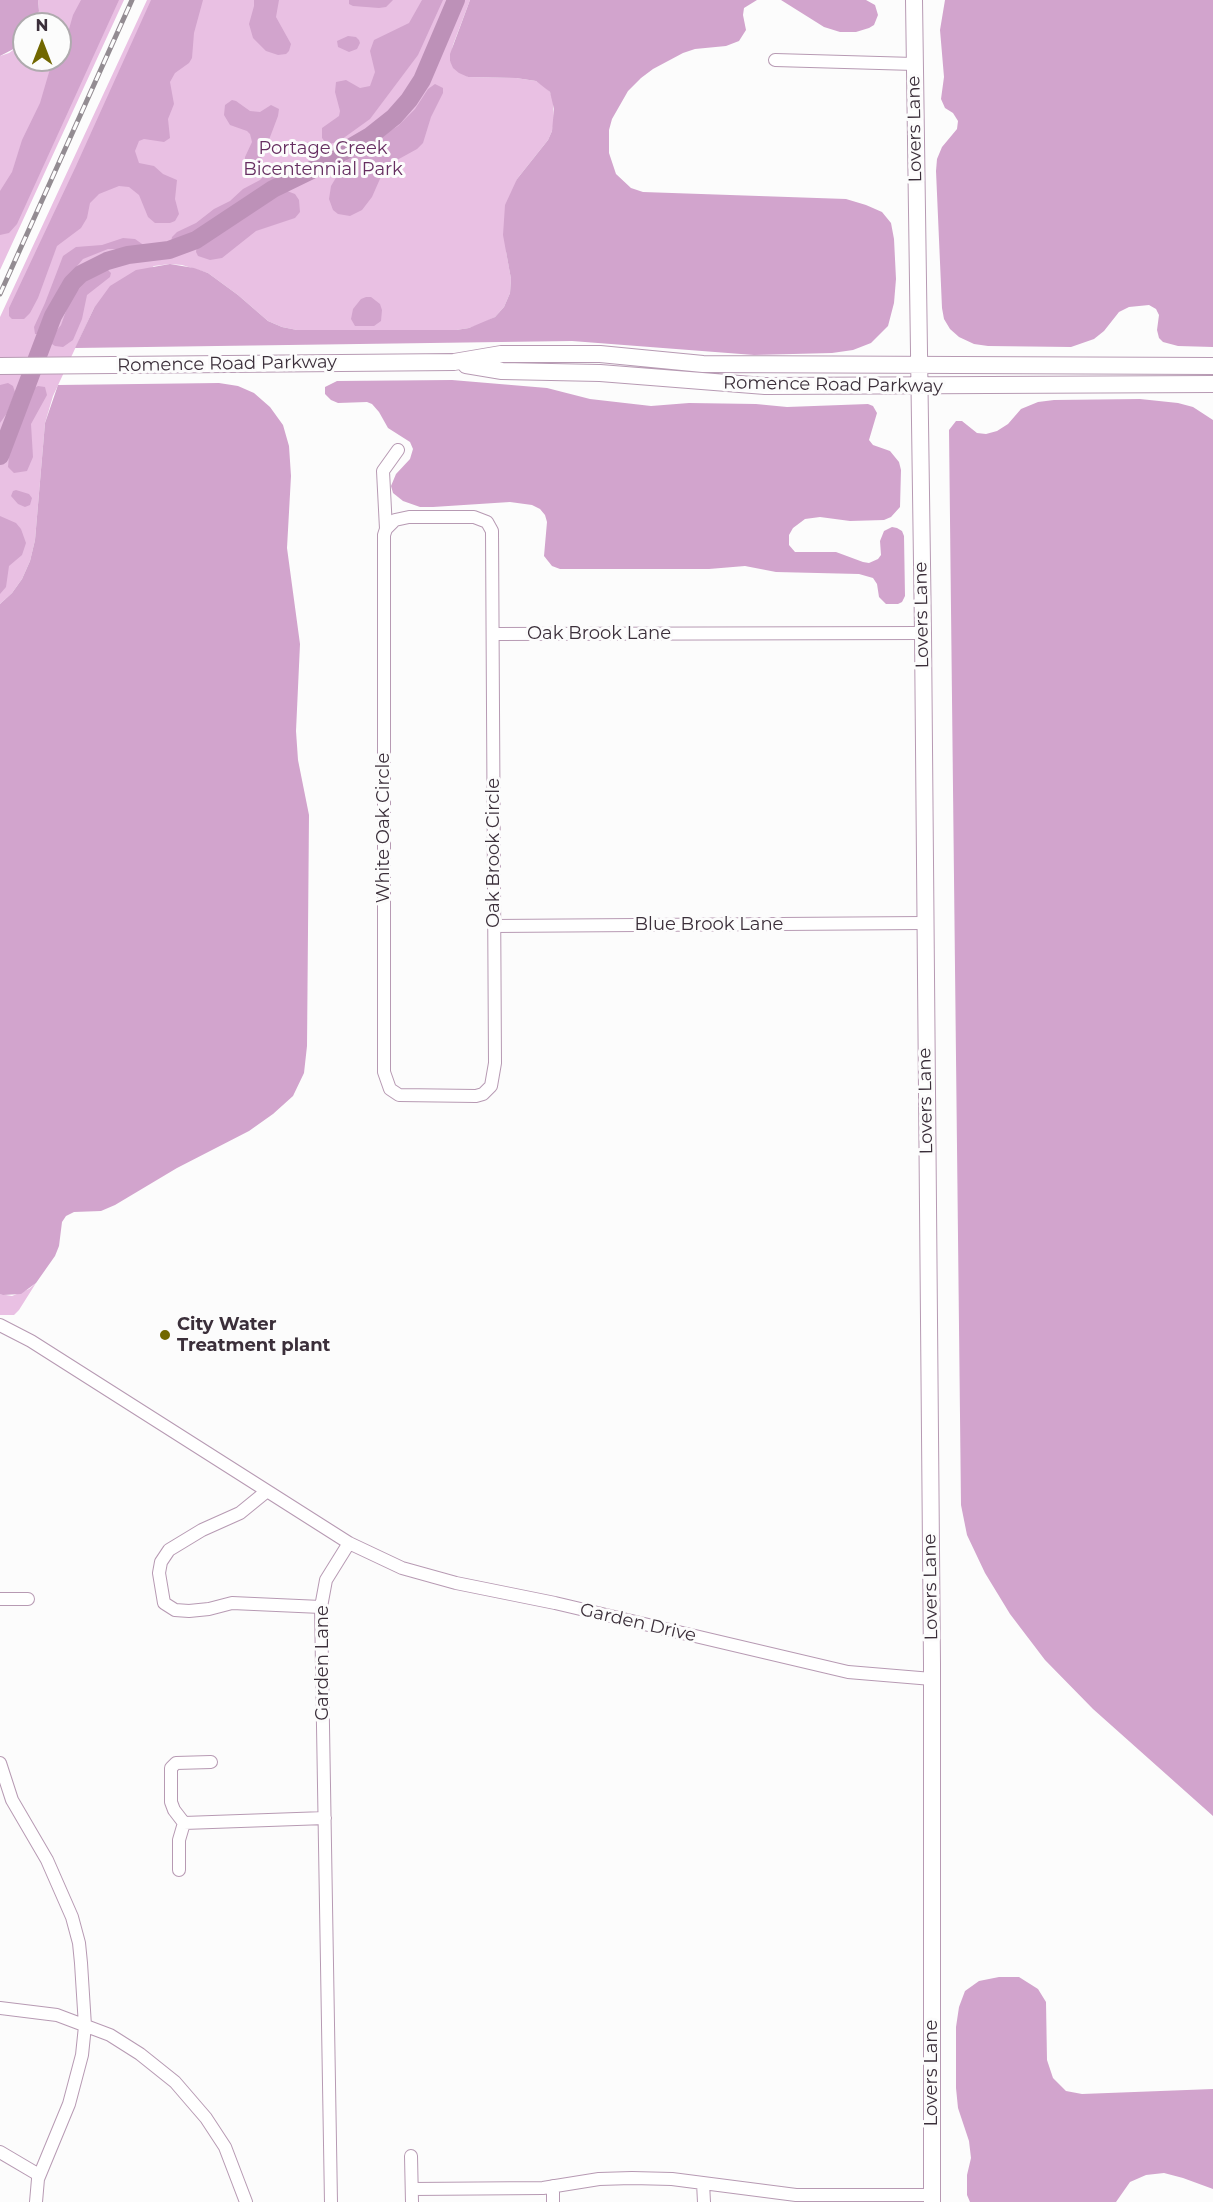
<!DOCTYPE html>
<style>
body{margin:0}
#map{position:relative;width:1213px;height:2202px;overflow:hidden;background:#fcfcfc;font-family:Montserrat,sans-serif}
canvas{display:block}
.north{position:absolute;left:12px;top:12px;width:60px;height:60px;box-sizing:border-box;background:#fcfcfc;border:2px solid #afaaae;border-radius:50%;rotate:0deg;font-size:16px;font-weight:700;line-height:24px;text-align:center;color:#3b2f3a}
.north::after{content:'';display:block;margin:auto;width:21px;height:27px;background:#716700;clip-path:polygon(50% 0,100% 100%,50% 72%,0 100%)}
</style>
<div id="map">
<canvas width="1213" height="2202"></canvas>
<div class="north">N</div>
</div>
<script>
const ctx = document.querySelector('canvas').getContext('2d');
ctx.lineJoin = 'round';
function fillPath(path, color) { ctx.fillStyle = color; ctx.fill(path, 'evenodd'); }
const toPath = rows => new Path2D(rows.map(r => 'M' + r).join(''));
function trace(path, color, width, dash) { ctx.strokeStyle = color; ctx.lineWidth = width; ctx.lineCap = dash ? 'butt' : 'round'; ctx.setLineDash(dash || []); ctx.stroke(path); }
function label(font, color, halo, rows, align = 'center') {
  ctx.font = font + ' Montserrat,sans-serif'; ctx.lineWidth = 6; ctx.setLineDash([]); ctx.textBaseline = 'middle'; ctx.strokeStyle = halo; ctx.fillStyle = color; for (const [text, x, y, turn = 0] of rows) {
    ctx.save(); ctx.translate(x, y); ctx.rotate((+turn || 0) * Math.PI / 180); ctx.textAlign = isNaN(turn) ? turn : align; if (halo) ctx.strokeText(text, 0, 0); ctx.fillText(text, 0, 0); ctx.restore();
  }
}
fillPath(toPath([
 [38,0,124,0,0,270,0,56,9,53,24,42,24,60,60,60,60,24,35,24,39,11],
 [147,0,470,0,453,45,450,61,468,77,516,78,536,81,544,86,550,92,553,100,554,121,552,131,548,140,517,179,506,251,511,279,510,293,504,307,495,317,481,324,469,328,456,330,297,330,282,327,268,321,238,295,208,273,182,265,170,264,154,266,94,308,53,396,45,423,35,540,30,561,22,579,12,593,0,604,0,317],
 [36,1283,19,1310,14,1315,0,1315,0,1294,12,1296,29,1289]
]), '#e9c0e3');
fillPath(toPath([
 [0,0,38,0,39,11,35,24,24,24,23,44,0,56],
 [81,0,119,0,17,224,9,233,0,235,0,191,12,172,22,140,40,103,52,62,54,60,60,60,60,51,65,43,73,15],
 [151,0,203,0,194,33,192,58,189,63,175,73,170,82,174,104,168,119,170,138,164,142,144,139,139,141,135,151,139,163,154,166,163,174,177,180,175,199,179,214,175,221,170,223,155,223,148,217,139,195,129,187,119,186,99,194,90,203,87,218,81,228,57,246,38,298,30,313,24,319,12,319,9,316,9,308,76,166],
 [254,0,279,0,276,17,291,44,289,51,286,54,278,55,266,51,253,38,249,24,254,6],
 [349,0,393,0,386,7,379,8,353,6,349,4],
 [422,0,443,0,418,55,370,119,338,142,329,144,325,142,322,138,322,128,339,116,340,111,335,92,336,82,346,80,360,88,370,86,375,72,370,51,374,40,409,23],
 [470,0,757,0,744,8,743,15,746,30,739,41,726,46,695,49,683,53,653,69,641,78,628,91,612,119,609,130,609,153,616,174,631,188,643,192,846,199,866,205,882,212,891,223,894,239,896,279,894,303,888,326,871,343,853,350,832,353,754,355,572,341,75,348,94,308,110,286,136,270,170,264,194,268,208,273,238,295,268,321,282,327,297,330,456,330,469,328,495,317,504,307,510,293,511,279,503,235,505,205,517,179,548,140,552,131,554,109,550,92,536,81,516,78,468,77,459,73,453,68,450,61,450,54],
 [781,0,866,0,875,5,878,15,874,25,869,28,856,32,840,32,824,27],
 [945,0,1213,0,1213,347,1178,346,1163,342,1159,338,1157,330,1159,315,1156,309,1149,305,1129,307,1119,312,1104,331,1094,339,1071,347,988,346,974,344,959,337,950,329,944,319,942,308,936,171,937,159,942,147,957,129,958,121,953,113,945,108,941,99,944,77,940,30],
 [348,36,356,37,359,40,360,43,357,49,349,52,338,47,337,41],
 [435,84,443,88,443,93,431,117,423,143,417,149,388,165,383,172,372,197,362,210,350,216,338,214,333,210,329,199,331,186,349,156,398,126,415,109,428,89],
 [232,100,236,101,250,111,260,112,271,105,279,109,278,116,264,153,258,164,253,167,247,165,245,162,245,157,252,142,250,134,247,131,230,125,224,115,225,105],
 [285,162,290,163,293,167,292,174,288,177,249,197,202,230,183,240,171,242,172,237,177,232,196,223,214,209,230,201,243,189,260,180,275,164],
 [287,191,295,194,299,200,300,212,295,218,256,231,222,258,210,260,198,256,196,252,197,245,246,211,268,197],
 [123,238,135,239,145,246,141,249,108,249,83,259,66,279,41,331,38,334,35,334,34,327,45,303,63,256,76,247,102,245],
 [106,268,111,273,110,277,87,295,82,319,73,340,63,347,55,346,52,344,51,338,61,325,71,297,95,272],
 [366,297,371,297,380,304,382,310,381,321,374,326,355,326,351,319,353,309,361,299],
 [452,380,547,388,590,399,651,406,689,403,756,404,787,407,868,404,873,406,877,413,869,440,873,445,890,451,899,462,901,470,900,507,891,517,884,520,850,521,820,517,805,519,793,528,789,535,789,545,795,552,836,552,863,562,869,563,878,559,881,555,880,541,884,531,892,527,897,528,902,531,904,536,905,596,902,602,898,604,886,604,879,597,877,584,873,578,859,574,776,572,745,566,709,569,560,569,552,566,544,556,547,522,545,515,540,509,532,505,510,502,433,507,420,507,403,501,393,493,391,486,396,474,410,459,413,449,410,442,388,428,379,412,372,404,367,402,338,403,331,400,325,394,325,387,337,381],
 [8,383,13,386,15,392,7,413,0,423,0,385],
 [219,383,238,386,254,393,270,407,283,425,289,446,291,476,287,548,300,644,296,731,298,760,309,815,307,1046,304,1073,293,1096,273,1114,249,1131,177,1168,115,1205,101,1211,74,1212,66,1216,62,1222,59,1246,55,1256,36,1283,21,1294,3,1295,0,1294,0,604,12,593,22,579,30,561,35,540,45,423,58,385],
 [38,386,45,387,47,395,31,424,33,457,27,471,14,473,8,467,9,455,30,396,34,388],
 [1140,399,1178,403,1193,407,1213,420,1213,1816,1093,1709,1045,1660,1010,1614,985,1573,967,1535,961,1505,949,430,956,421,962,421,977,433,986,434,997,431,1008,424,1021,409,1038,402,1054,400],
 [16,490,29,494,32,498,30,505,25,507,18,504,11,496,13,491],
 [0,516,16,523,21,529,26,543,22,555,9,566,6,587,0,594],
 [999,1977,1019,1977,1038,1989,1046,2002,1047,2060,1053,2078,1066,2091,1082,2094,1213,2089,1213,2189,1183,2178,1164,2173,1146,2175,1130,2182,1116,2202,970,2202,967,2195,967,2175,971,2158,969,2141,958,2108,956,2088,956,2027,959,2007,965,1991,979,1981]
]), '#d2a4cd');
trace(toPath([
 [0,456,53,316,72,283,81,274,107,261,128,255,169,250,196,240,273,189,310,171,370,136,394,117,409,100,422,80,456,0]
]), '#bd91b8', 18);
const street = toPath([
 [775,60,914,64],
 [386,529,395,520,409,517,474,517,487,522,492,531,495,1063,491,1086,483,1094,476,1096,399,1095,390,1089,384,1072,384,535,386,529,383,471,398,450],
 [494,634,923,633],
 [494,926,924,923],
 [0,1325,31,1341,349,1543,402,1568,456,1583,555,1603,848,1672,932,1679],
 [267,1491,240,1513,202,1530,169,1550,161,1562,159,1573,164,1603,175,1610,189,1611,209,1609,232,1603,321,1607],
 [0,1599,28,1599],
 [211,1762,176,1763,171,1768,171,1802,174,1810,184,1823,325,1818],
 [0,1763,12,1800,47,1860,72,1917,79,1943,81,1963,85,2026,82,2055,69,2104,38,2179,36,2202],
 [179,1870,179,1840,184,1823],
 [0,2008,57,2015,110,2035,140,2054,175,2082,206,2118,225,2147,246,2202],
 [0,2152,39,2175],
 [411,2156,412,2202],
 [703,2183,704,2202],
 [553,2186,553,2202],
 [412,2189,543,2188,599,2179,632,2178,672,2179,796,2195,932,2195],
 [331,2202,321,1607,326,1580,349,1543]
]);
const secondary = toPath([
 [914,0,923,633,932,1663,932,2202],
 [466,365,502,371,600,373,765,386,1213,384],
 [0,366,454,362,501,354,600,354,703,364,1213,366]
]);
trace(street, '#b79ab3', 14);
trace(secondary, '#b79ab3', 18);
trace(street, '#fff', 12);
trace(secondary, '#fff', 16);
const rail = toPath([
 [0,294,132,0]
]);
trace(rail, '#938c92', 5);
trace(rail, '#fcfcfc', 3, [9]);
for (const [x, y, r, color] of [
 [165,1335,6,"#716700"]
]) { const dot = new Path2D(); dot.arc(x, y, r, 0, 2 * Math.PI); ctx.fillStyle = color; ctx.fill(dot); trace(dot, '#fcfcfc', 2); }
label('18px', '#3b2f3a', '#fcfcfc', [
 ["Lovers Lane",915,129,-91],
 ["Romence Road Parkway",227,364,-1],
 ["Romence Road Parkway",833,385,1],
 ["Lovers Lane",922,615,-91],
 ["Oak Brook Lane",599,634],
 ["White Oak Circle",384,828,-90],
 ["Oak Brook Circle",494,853,-90],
 ["Blue Brook Lane",709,925],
 ["Lovers Lane",926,1101,-91],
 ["Lovers Lane",931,1587,-91],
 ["Garden Drive",638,1623,13],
 ["Garden Lane",323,1663,-90],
 ["Lovers Lane",932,2073,-90]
]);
label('18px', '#662e61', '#fcfcfc', [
 ["Portage Creek",323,149],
 ["Bicentennial Park",323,170]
]);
label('bold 18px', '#3b2f3a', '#fcfcfc', [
 ["City Water",177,1325],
 ["Treatment plant",177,1346]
], 'left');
</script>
